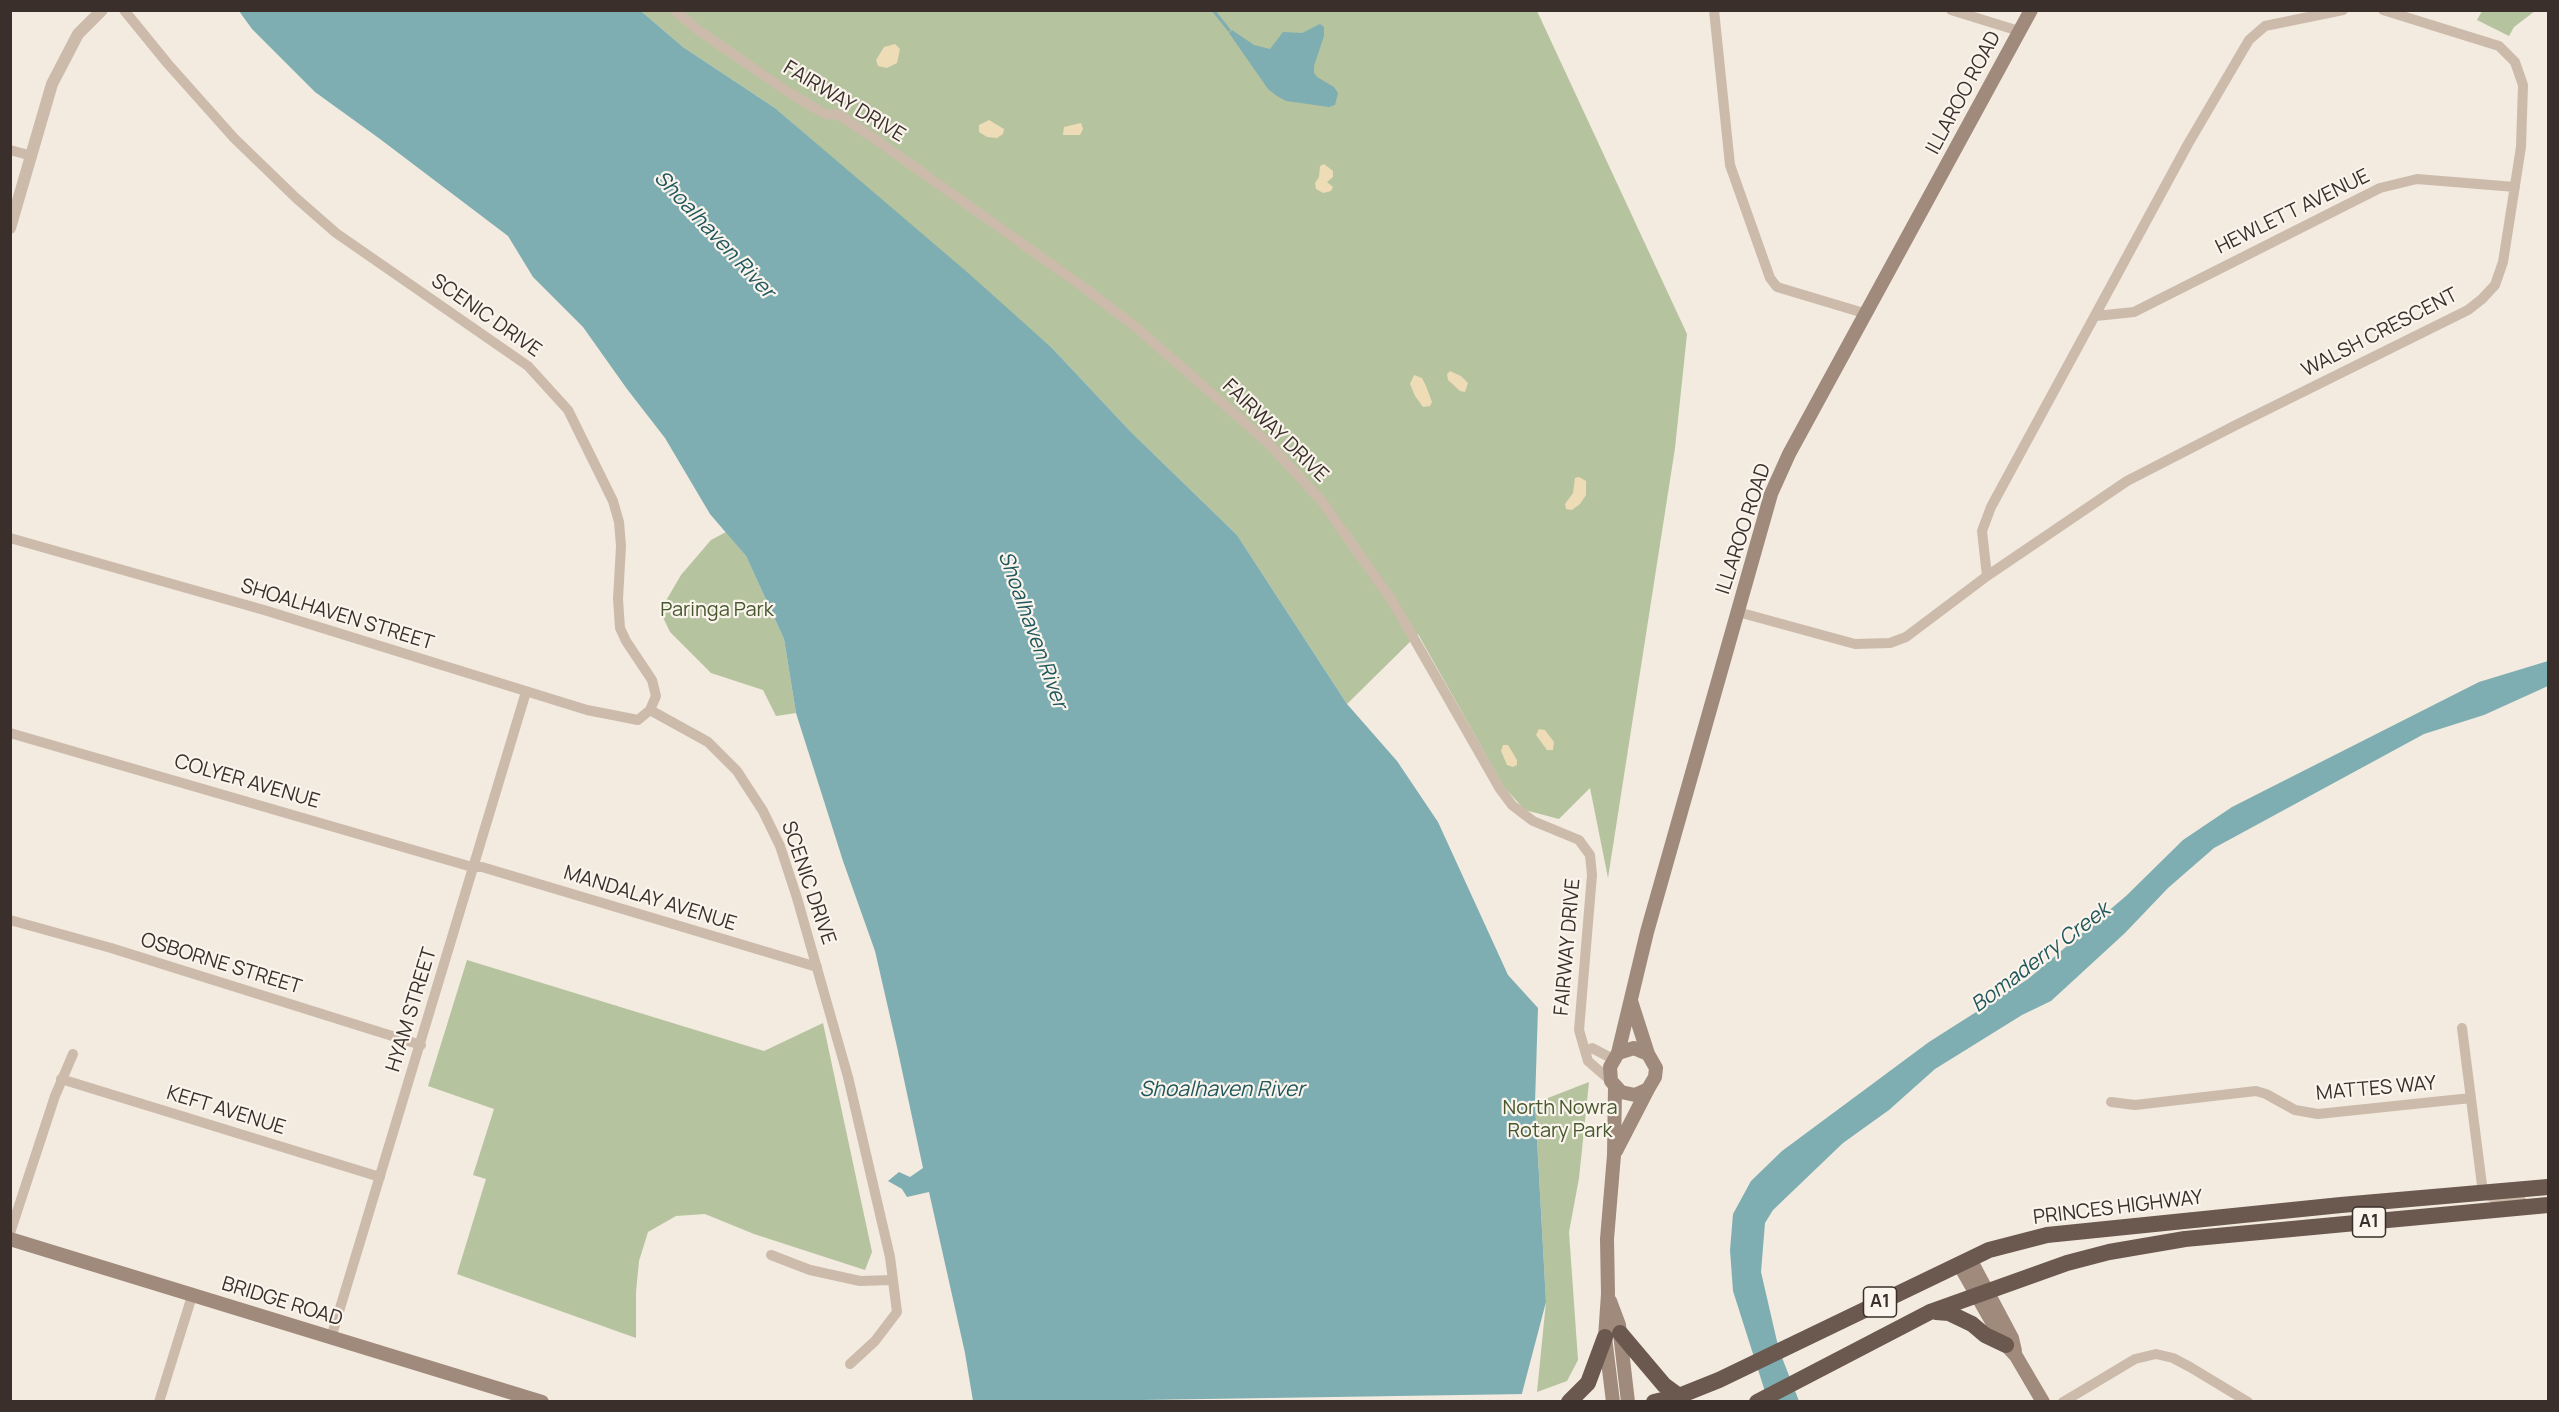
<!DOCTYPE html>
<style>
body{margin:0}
#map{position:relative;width:2559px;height:1412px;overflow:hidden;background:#f3eae0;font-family:Manrope,sans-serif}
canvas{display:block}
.frame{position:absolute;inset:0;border:12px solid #3a2f2a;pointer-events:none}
</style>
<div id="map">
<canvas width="2559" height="1412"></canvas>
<div class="frame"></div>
</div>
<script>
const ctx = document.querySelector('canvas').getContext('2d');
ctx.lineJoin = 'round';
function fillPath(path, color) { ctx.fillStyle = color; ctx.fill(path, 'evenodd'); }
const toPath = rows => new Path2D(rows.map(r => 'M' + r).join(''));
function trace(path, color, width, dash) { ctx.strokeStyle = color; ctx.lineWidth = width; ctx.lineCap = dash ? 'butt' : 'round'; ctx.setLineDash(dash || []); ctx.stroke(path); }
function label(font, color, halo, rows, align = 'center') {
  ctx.font = font + ' Manrope,sans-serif'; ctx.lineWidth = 4.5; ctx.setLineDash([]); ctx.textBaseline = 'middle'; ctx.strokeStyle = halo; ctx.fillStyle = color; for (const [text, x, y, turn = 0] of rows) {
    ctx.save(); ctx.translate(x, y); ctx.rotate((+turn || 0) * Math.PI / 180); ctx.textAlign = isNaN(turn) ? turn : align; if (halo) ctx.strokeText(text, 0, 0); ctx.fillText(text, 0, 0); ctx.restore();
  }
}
fillPath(toPath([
 [641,11,1537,11,1687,334,1675,448,1608,878,1590,788,1559,819,1525,810,1504,787,1418,634,1347,704,1237,535,1131,432,1052,348,775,108,683,47],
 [2482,11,2482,10,2535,11,2514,27,2509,36,2477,20],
 [726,532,746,556,784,639,796,713,776,716,763,690,711,673,670,632,660,611,681,575,711,540],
 [467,960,764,1051,823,1023,872,1252,865,1270,754,1234,705,1214,676,1216,648,1232,639,1261,636,1292,636,1338,457,1274,486,1179,473,1175,494,1109,428,1086],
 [1589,1082,1579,1178,1569,1232,1578,1360,1567,1381,1537,1392,1546,1302,1535,1103]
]), '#b6c39f');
fillPath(toPath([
 [895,44,900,49,897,63,887,68,878,66,876,60,884,47],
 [989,120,1004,129,1003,134,997,138,987,137,979,132,979,125],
 [1081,123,1083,129,1080,135,1063,135,1064,127],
 [1324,164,1333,171,1333,177,1327,182,1333,187,1331,191,1323,193,1316,189,1315,183,1319,177,1320,166],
 [1450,371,1461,376,1468,383,1465,392,1460,391,1448,380,1447,374],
 [1414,375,1422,378,1426,386,1432,402,1430,406,1423,407,1415,396,1410,384],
 [1579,477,1586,481,1586,495,1580,504,1572,510,1566,509,1565,504,1573,493,1575,478],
 [1539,729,1545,730,1554,742,1553,750,1547,750,1536,735],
 [1503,745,1508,745,1517,760,1517,765,1513,767,1507,765,1501,751]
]), '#eedcb7');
fillPath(toPath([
 [239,11,641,11,683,47,775,108,967,272,1052,348,1131,432,1237,535,1347,704,1397,761,1438,822,1508,975,1538,1008,1535,1103,1546,1302,1520,1401,973,1401,965,1353,929,1192,907,1197,902,1189,888,1181,899,1172,910,1177,923,1168,897,1047,875,951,843,861,796,713,784,639,746,556,710,514,665,438,627,389,583,327,533,277,508,236,380,139,315,92,252,29],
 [1320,24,1324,27,1324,36,1314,66,1314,73,1317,77,1334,87,1338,93,1335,105,1329,107,1286,101,1277,96,1268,89,1229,33,1232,30,1254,45,1270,49,1283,32,1302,33],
 [2548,661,2548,686,2484,715,2424,734,2214,848,2168,888,2125,933,2051,1001,2022,1015,1935,1069,1889,1110,1843,1143,1773,1210,1765,1223,1761,1272,1779,1350,1799,1401,1768,1401,1733,1291,1730,1250,1733,1214,1751,1181,1782,1151,1929,1042,2028,979,2126,896,2183,840,2232,807,2479,682]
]), '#7eaeb1');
fillPath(toPath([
 [1525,1394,1524,1402,1077,1401]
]), '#f3eae0');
trace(toPath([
 [1213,10,1229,30]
]), '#7eaeb1', 3);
trace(toPath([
 [674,10,698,30,788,92,825,114,839,115,875,139,1086,289,1137,328,1268,443,1320,499,1393,602,1500,789,1512,805,1533,821,1579,840,1590,855,1592,875,1579,1030,1588,1061,1611,1081],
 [1714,10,1730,165,1770,278,1777,287,1867,314],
 [1951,10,2019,31],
 [10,150,32,156],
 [2096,316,2134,312,2380,188,2417,179,2515,187],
 [10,538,264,610,587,710,638,720,650,710,656,696,652,680,626,641,620,628,618,599,621,546,619,522,613,501,568,410,528,366,336,233,296,198,234,138,168,64,124,10],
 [1987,576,1982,531,1991,507,2188,144,2249,40,2265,26,2343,10],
 [1738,612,1855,644,1890,643,1906,637,1987,576,2127,481,2238,424,2468,310,2482,299,2495,285,2503,262,2521,147,2523,85,2515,62,2499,46,2383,10],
 [650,710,708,742,737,771,763,811,780,846,797,898,848,1077,890,1257,897,1312,875,1341,850,1364],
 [10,733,472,867,482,867,817,967],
 [10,920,111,948,421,1045],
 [2462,1028,2483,1193,2498,1200,2521,1200],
 [1585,1051,1592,1048,1613,1059],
 [61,1079,380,1177],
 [2111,1102,2135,1105,2256,1091,2266,1094,2295,1110,2318,1114,2471,1098],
 [10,1233,55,1096,73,1054],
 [771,1255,810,1270,860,1281,893,1280],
 [331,1338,526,692],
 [159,1402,192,1296],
 [2063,1402,2135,1359,2156,1354,2173,1358,2190,1367,2248,1402]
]), '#ccbbab', 10);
trace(toPath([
 [10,228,52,84,78,34,102,10]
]), '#ccbbab', 12);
trace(toPath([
 [1631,1001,1648,1054],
 [1618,1053,1634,1048,1648,1054,1656,1068,1655,1077,1648,1089,1635,1095,1621,1092,1611,1081,1610,1067,1618,1053,1647,932,1771,494,1789,454,2031,10],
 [1616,1151,1648,1089],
 [10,1239,542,1402],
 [1970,1259,2012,1338,2015,1351],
 [1959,1264,1992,1322,2006,1345,2016,1356,2043,1402],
 [1610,1301,1619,1325,1628,1402],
 [1613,1402,1605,1337,1608,1294,1607,1239,1614,1155,1615,1087]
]), '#a08a7c', 14);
trace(toPath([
 [1936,1312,1949,1313,1972,1324,1985,1335,2006,1345],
 [1620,1333,1664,1385,1679,1396],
 [1569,1402,1588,1383,1605,1337],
 [1654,1402,1679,1396,1719,1380,1989,1250,2047,1235,2341,1205,2548,1187],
 [1757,1402,1930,1312,2067,1263,2109,1252,2185,1239,2548,1205]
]), '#6b584f', 16);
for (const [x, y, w] of [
 [2369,1222,33],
 [1880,1302,33]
]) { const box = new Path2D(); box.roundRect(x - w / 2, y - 15, w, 30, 4.5); ctx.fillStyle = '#faf4ed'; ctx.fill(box); trace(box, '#3a2f2a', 1.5); }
label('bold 18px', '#3a2f2a', null, [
 ["A1",2369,1222],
 ["A1",1880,1302]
]);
label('20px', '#3a2f2a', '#faf4ed', [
 ["ILLAROO ROAD",1964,93,-62],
 ["FAIRWAY DRIVE",844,102,31],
 ["HEWLETT AVENUE",2293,212,-26],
 ["SCENIC DRIVE",486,316,35],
 ["WALSH CRESCENT",2380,333,-27],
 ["FAIRWAY DRIVE",1275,431,44],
 ["ILLAROO ROAD",1744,529,-72],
 ["SHOALHAVEN STREET",337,615,17],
 ["COLYER AVENUE",247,782,16],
 ["SCENIC DRIVE",808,883,71],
 ["MANDALAY AVENUE",650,899,17],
 ["FAIRWAY DRIVE",1568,947,-85],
 ["OSBORNE STREET",221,964,17],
 ["HYAM STREET",412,1010,-73],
 ["MATTES WAY",2376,1089,-5],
 ["KEFT AVENUE",226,1111,17],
 ["PRINCES HIGHWAY",2118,1208,-7],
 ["BRIDGE ROAD",282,1302,17]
]);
label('20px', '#48582e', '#faf4ed', [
 ["Paringa Park",717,610],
 ["North Nowra",1560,1108],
 ["Rotary Park",1560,1131]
]);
label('italic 21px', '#1f575c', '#faf4ed', [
 ["Shoalhaven River",714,235,47],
 ["Shoalhaven River",1032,630,70],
 ["Bomaderry Creek",2041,958,-37],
 ["Shoalhaven River",1222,1090]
]);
</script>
